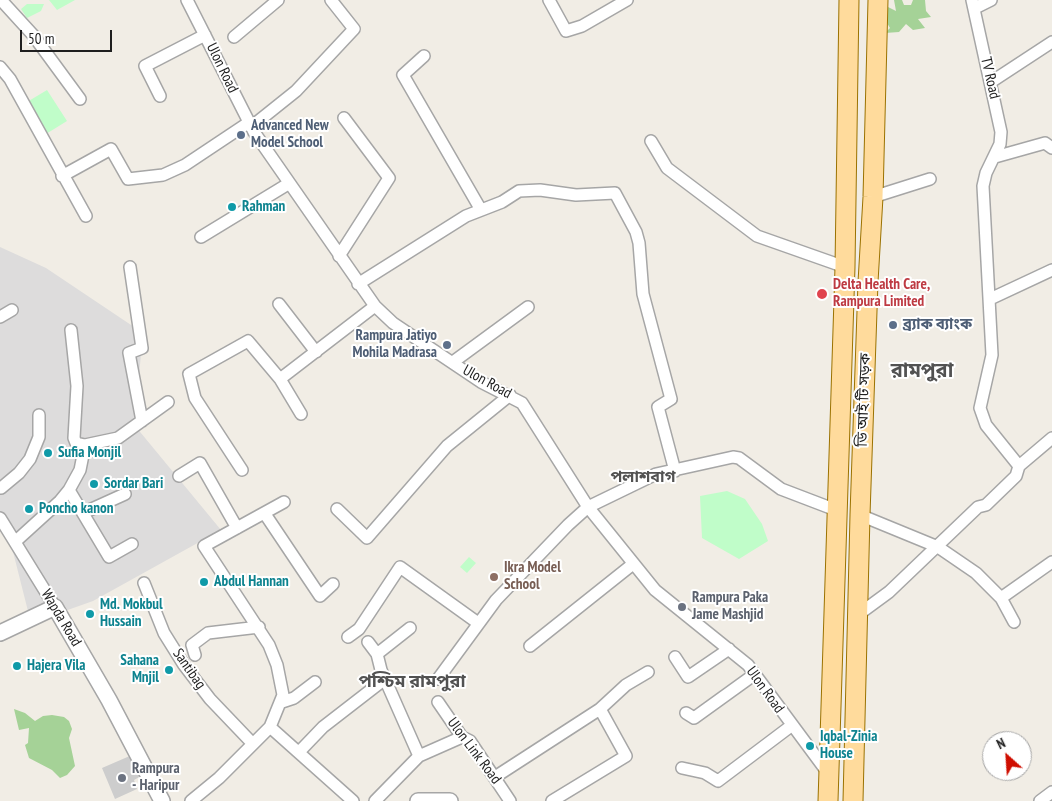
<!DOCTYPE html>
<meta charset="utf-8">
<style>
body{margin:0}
#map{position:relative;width:1052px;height:801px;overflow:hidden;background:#f1ede5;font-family:"PT Sans Narrow",sans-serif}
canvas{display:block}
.north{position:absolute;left:982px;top:731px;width:50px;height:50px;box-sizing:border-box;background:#fff;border:1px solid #a5a5a5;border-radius:50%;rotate:334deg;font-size:14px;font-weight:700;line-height:20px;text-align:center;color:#1f1f1f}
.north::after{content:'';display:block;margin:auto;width:18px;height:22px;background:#cf0e00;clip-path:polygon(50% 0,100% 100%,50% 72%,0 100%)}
.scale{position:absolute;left:20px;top:30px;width:92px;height:22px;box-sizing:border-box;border:2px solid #1f1f1f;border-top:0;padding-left:6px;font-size:15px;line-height:18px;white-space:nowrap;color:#1f1f1f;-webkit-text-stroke:4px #fff;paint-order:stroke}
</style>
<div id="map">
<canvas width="1052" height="801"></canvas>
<div class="north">N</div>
<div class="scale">50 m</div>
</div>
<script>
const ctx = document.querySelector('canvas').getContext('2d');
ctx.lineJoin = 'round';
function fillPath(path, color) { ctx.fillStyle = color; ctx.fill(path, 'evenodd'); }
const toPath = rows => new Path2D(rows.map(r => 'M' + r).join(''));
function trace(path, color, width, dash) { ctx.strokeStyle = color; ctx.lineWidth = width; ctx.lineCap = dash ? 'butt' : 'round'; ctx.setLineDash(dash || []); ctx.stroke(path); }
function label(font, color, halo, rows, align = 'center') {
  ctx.font = font + ' "PT Sans Narrow","Noto Sans Bengali",sans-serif'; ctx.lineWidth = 4; ctx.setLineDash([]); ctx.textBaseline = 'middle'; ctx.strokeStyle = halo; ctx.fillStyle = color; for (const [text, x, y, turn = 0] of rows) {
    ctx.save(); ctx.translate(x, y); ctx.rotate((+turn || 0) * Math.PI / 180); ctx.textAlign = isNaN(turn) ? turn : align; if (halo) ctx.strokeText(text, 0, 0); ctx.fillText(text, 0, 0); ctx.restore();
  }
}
fillPath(toPath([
 [0,247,46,268,143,333,135,418,136,427,221,530,93,601,31,623,6,524,0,516]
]), '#dddcdc');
fillPath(toPath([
 [132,755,143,775,134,780,137,789,115,799,102,768]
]), '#cdcdcd');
fillPath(toPath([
 [894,0,902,0,904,5,911,5,913,0,925,0,926,11,931,17,918,19,925,28,913,30,906,24,899,32,885,33,890,28,887,23,888,7,896,11],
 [14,709,25,713,35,721,43,716,52,715,64,717,69,721,72,729,69,738,75,766,67,775,60,778,52,770,29,758,25,745,28,743,29,728,19,730]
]), '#a5d297');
fillPath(toPath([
 [49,0,75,0,57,10],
 [27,4,44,4,41,11,27,18,21,9],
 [47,90,67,121,46,134,27,102],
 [727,491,745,499,762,524,768,541,739,559,702,538,700,496],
 [469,557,476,563,467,573,460,567]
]), '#c0fdc9');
const minor = toPath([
 [1,0,33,35,80,99],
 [187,0,254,132,375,306,393,323,481,382,522,403,588,507,655,590,748,665,828,773],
 [549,0,566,31,582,26,627,0],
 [972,0,1001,132,1000,144,986,173,983,186,992,355,980,408,986,425,1019,466],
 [975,8,991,0],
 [234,37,278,0],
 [424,56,403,75,481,210],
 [0,67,10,79,86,216],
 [991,82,1052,42],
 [160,96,145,66,205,35],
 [251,127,296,91,354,29,331,0],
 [651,141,667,168,757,236,845,267],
 [995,157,1045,143,1052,148],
 [62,176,111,149,128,179,163,175,185,165,248,123],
 [873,197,930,179],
 [201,237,288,184],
 [339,256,389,178,344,118],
 [130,267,142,348,129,353,142,421],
 [358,284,466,216,502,202,519,191,540,190,576,195,615,193,636,232,639,243,643,294,671,399,658,407,675,471],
 [990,299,1052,270],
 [279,304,316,352],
 [0,317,12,310],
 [71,330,77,386,74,438,76,443,85,445,118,438,168,402],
 [453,362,528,307],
 [280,379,301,414],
 [242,470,195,398,189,374,248,341,280,379,375,306],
 [179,476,200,463,237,528],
 [1,488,19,473,30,459,39,437,39,415],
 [69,490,109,557,132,544],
 [337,509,367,538,447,446,510,395],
 [83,513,125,494],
 [265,514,320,596,333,584],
 [860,515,938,547,976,573,1001,598],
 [0,518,55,607],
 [16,541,60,501,69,490,80,470,85,445],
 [144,583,164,633,184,665,210,699,253,744],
 [859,614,889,592,978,507,986,505,1016,476,1019,466,1052,438],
 [1014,622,1001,598,1052,562],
 [348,637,359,629,400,567,478,623],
 [368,642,377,654,381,670,419,756],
 [530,646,633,564],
 [377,654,410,628],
 [195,655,192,645,208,633,259,627],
 [675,657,688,677,729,649],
 [438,679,496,600,568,525,588,507,656,474,733,457,739,458,781,489,836,510],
 [282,702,294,698,315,682],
 [438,702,462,737,470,741,510,801],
 [686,713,694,718,755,674],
 [270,727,353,801],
 [299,752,323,727,385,679],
 [682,768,705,773,718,781,791,726],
 [495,777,600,709,626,685,648,672],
 [191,801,219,778,270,727,283,695,277,665,269,645,204,546,284,502],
 [375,801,419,756,462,737],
 [552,801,626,756,600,709],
 [1040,801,1052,792]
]);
const tertiary = toPath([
 [0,633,55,607,109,700,162,801],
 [418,801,450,801]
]);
const primary = toPath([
 [828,801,845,267,849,0],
 [853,801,860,515,868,282,873,197,878,0]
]);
trace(minor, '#a6a6a6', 14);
trace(tertiary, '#a6a6a6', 18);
trace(primary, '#9b7200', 21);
trace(minor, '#fff', 11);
trace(tertiary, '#fff', 15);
trace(primary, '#ffdb9c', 19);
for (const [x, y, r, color] of [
 [241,135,5,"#5c6f8a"],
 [232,207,5,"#0f9aa8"],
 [822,294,6,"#e0444e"],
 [893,325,5,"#5c6f8a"],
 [447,345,5,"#5c6f8a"],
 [48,453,5,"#0f9aa8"],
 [94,484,5,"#0f9aa8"],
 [29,509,5,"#0f9aa8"],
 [494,577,5,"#8d6e63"],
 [204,582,5,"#0f9aa8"],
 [682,607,5,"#6b7280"],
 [90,614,5,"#0f9aa8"],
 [17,666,5,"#0f9aa8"],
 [169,670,5,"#0f9aa8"],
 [810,746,5,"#0f9aa8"],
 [122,778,5,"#6b7280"]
]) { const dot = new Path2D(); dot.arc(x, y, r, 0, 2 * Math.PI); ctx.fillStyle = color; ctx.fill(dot); trace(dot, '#fff', 2); }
label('15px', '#1f1f1f', '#fff', [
 ["Ulon Road",222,68,64],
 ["TV Road",990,78,77],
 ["Ulon Road",487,382,29],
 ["ডি আই টি সড়ক",864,400,-88],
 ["Wapda Road",61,618,59],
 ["Santibag",189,669,55],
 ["Ulon Road",765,690,54],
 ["Ulon Link Road",474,751,53]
]);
label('bold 15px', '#4e5e75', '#fff', [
 ["Advanced New",251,126],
 ["Model School",251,143],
 ["ব্র্যাক ব্যাংক",903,325],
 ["Rampura Jatiyo",437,336,"right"],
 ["Mohila Madrasa",437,353,"right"]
], 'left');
label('bold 15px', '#0d838f', '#fff', [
 ["Rahman",242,207],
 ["Sufia Monjil",58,453],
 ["Sordar Bari",104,484],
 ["Poncho kanon",39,509],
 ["Abdul Hannan",214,582],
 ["Md. Mokbul",100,605],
 ["Hussain",100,622],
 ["Sahana",159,661,"right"],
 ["Mnjil",159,678,"right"],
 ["Hajera Vila",27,666],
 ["Iqbal-Zinia",820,737],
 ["House",820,754]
], 'left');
label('bold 15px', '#be3a42', '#fff', [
 ["Delta Health Care,",833,285],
 ["Rampura Limited",833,302]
], 'left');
label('bold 15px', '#785e54', '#fff', [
 ["Ikra Model",504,568],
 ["School",504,585]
], 'left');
label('bold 15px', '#5b616d', '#fff', [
 ["Rampura Paka",692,598],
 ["Jame Mashjid",692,615],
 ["Rampura",132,769],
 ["- Haripur",132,786]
], 'left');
label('bold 16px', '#525252', '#fff', [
 ["পলাশবাগ",643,477]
]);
label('bold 18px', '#525252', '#fff', [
 ["পশ্চিম রামপুরা",412,682]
]);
label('bold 20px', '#525252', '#fff', [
 ["রামপুরা",922,371]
]);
</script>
